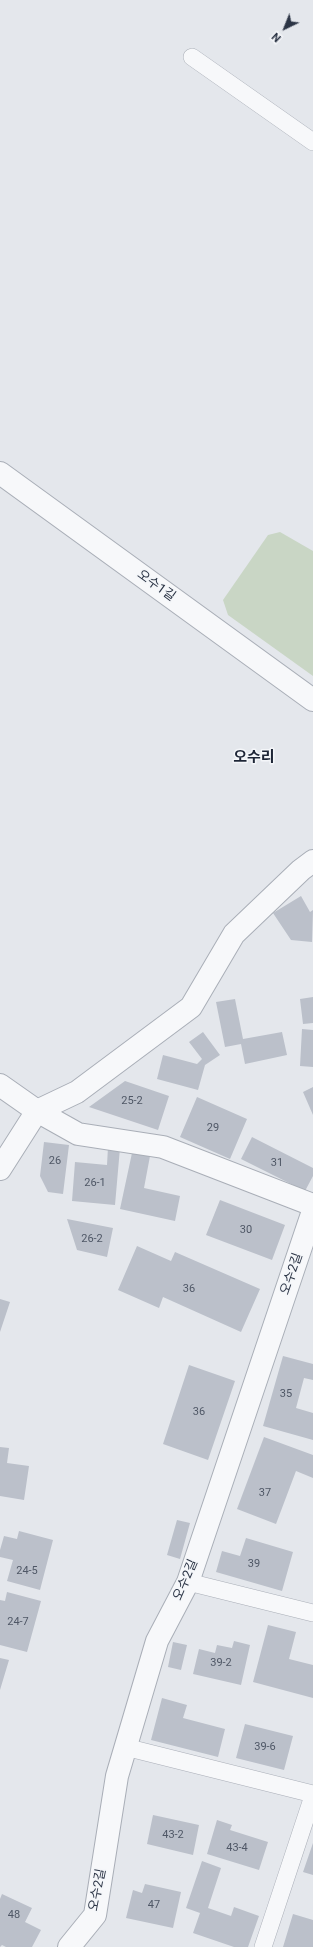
<!DOCTYPE html>
<meta charset="utf-8">
<style>
body{margin:0}
#map{position:relative;width:313px;height:1947px;overflow:hidden;background:#e4e7ec;font-family:Roboto,sans-serif}
canvas{display:block}
.north{position:absolute;left:265px;top:8px;width:40px;height:40px;-webkit-text-stroke:3px #f4f6f9;paint-order:stroke;rotate:223deg;font-size:11px;font-weight:700;line-height:16px;text-align:center;color:#2b3445}
.north::after{content:'';display:block;margin:auto;width:14px;height:18px;background:#2b3445;clip-path:polygon(50% 0,100% 100%,50% 72%,0 100%)}
</style>
<div id="map">
<canvas width="313" height="1947"></canvas>
<div class="north">N</div>
</div>
<script>
const ctx = document.querySelector('canvas').getContext('2d');
ctx.lineJoin = 'round';
function fillPath(path, color) { ctx.fillStyle = color; ctx.fill(path, 'evenodd'); }
const toPath = rows => new Path2D(rows.map(r => 'M' + r).join(''));
function trace(path, color, width, dash) { ctx.strokeStyle = color; ctx.lineWidth = width; ctx.lineCap = dash ? 'butt' : 'round'; ctx.setLineDash(dash || []); ctx.stroke(path); }
function label(font, color, halo, rows, align = 'center') {
  ctx.font = font + ' Roboto,"Noto Sans KR",sans-serif'; ctx.lineWidth = 3; ctx.setLineDash([]); ctx.textBaseline = 'middle'; ctx.strokeStyle = halo; ctx.fillStyle = color; for (const [text, x, y, turn = 0] of rows) {
    ctx.save(); ctx.translate(x, y); ctx.rotate((+turn || 0) * Math.PI / 180); ctx.textAlign = isNaN(turn) ? turn : align; if (halo) ctx.strokeText(text, 0, 0); ctx.fillText(text, 0, 0); ctx.restore();
  }
}
fillPath(toPath([
 [280,532,313,551,313,676,228,615,223,600,268,535]
]), '#c9d6c5');
fillPath(toPath([
 [301,896,310,912,313,910,312,942,291,940,273,913],
 [313,997,313,1023,303,1024,300,999],
 [235,999,243,1039,282,1032,287,1055,245,1064,241,1044,225,1047,216,1002],
 [302,1029,313,1030,313,1067,300,1066],
 [203,1032,220,1055,205,1065,198,1090,157,1079,163,1055,197,1064,202,1059,189,1042],
 [125,1081,169,1096,158,1130,89,1107],
 [313,1087,313,1115,303,1092],
 [197,1097,247,1119,230,1159,180,1137],
 [252,1137,313,1168,313,1176,305,1191,241,1159],
 [44,1142,69,1145,63,1194,48,1192,40,1176],
 [108,1147,120,1148,115,1205,72,1201,75,1162,107,1165],
 [132,1153,150,1156,144,1188,180,1196,175,1221,120,1209],
 [220,1200,285,1225,272,1260,206,1235],
 [67,1219,113,1228,107,1257,77,1250],
 [137,1246,171,1261,175,1252,260,1289,241,1332,163,1297,159,1308,118,1290],
 [0,1299,10,1302,0,1332],
 [283,1356,313,1364,313,1380,304,1378,296,1408,313,1413,313,1440,263,1426],
 [189,1365,235,1381,208,1460,163,1444],
 [264,1437,313,1455,313,1478,296,1471,276,1524,237,1509],
 [0,1447,9,1448,7,1463,29,1466,24,1500,0,1496],
 [177,1520,190,1523,180,1559,167,1555],
 [19,1531,53,1540,40,1590,7,1581,13,1560,0,1557,0,1550,4,1536,17,1539],
 [246,1538,293,1552,282,1591,216,1572,222,1551,240,1556],
 [7,1592,41,1601,27,1652,0,1645,0,1600,5,1601],
 [268,1625,296,1632,289,1659,313,1665,313,1698,253,1682],
 [234,1641,250,1645,241,1685,193,1674,199,1649,215,1653,217,1645,232,1648],
 [173,1642,187,1645,181,1670,168,1667],
 [0,1658,9,1660,0,1690],
 [162,1698,187,1705,183,1718,225,1729,218,1757,151,1740],
 [245,1724,293,1736,284,1770,236,1758],
 [153,1815,199,1825,193,1855,147,1844],
 [217,1820,232,1825,230,1830,268,1842,259,1870,207,1854],
 [313,1843,313,1875,303,1872],
 [202,1861,221,1868,208,1908,231,1916,234,1907,259,1916,248,1947,234,1947,193,1933,200,1913,186,1908],
 [145,1884,181,1892,173,1928,126,1918,133,1890,142,1893],
 [2,1894,32,1908,25,1922,41,1930,32,1947,6,1947,2,1945,0,1947,0,1899],
 [293,1914,313,1920,313,1947,283,1947]
]), '#bbc0ca');
const lane = toPath([
 [192,57,313,142],
 [188,1582,313,1613],
 [125,1747,313,1794],
 [263,1947,313,1796]
]);
const street = toPath([
 [0,473,313,700],
 [0,1085,37,1111,78,1134,163,1147,313,1205],
 [0,1169,37,1111,77,1092,191,1007,234,934,301,870,313,861],
 [69,1947,95,1915,117,1776,157,1641,188,1582,313,1211]
]);
trace(lane, '#a9aeb7', 18);
trace(street, '#a9aeb7', 24);
trace(lane, '#f7f8fa', 17);
trace(street, '#f7f8fa', 22);
label('11px', '#4f5766', null, [
 ["25-2",132,1101],
 ["29",213,1128],
 ["26",55,1161],
 ["31",277,1163],
 ["26-1",95,1183],
 ["30",246,1230],
 ["26-2",92,1239],
 ["36",189,1289],
 ["35",286,1394],
 ["36",199,1412],
 ["37",265,1493],
 ["39",254,1564],
 ["24-5",27,1571],
 ["24-7",18,1622],
 ["39-2",221,1663],
 ["39-6",265,1747],
 ["43-2",173,1835],
 ["43-4",237,1848],
 ["47",154,1905],
 ["48",14,1915]
]);
label('13px', '#2b3445', '#f4f6f9', [
 ["오수1길",156,586,36],
 ["오수2길",292,1274,-71],
 ["오수2길",186,1580,-67],
 ["오수2길",98,1890,-79]
]);
label('bold 15px', '#1d2536', '#f4f6f9', [
 ["오수리",254,758]
]);
</script>
